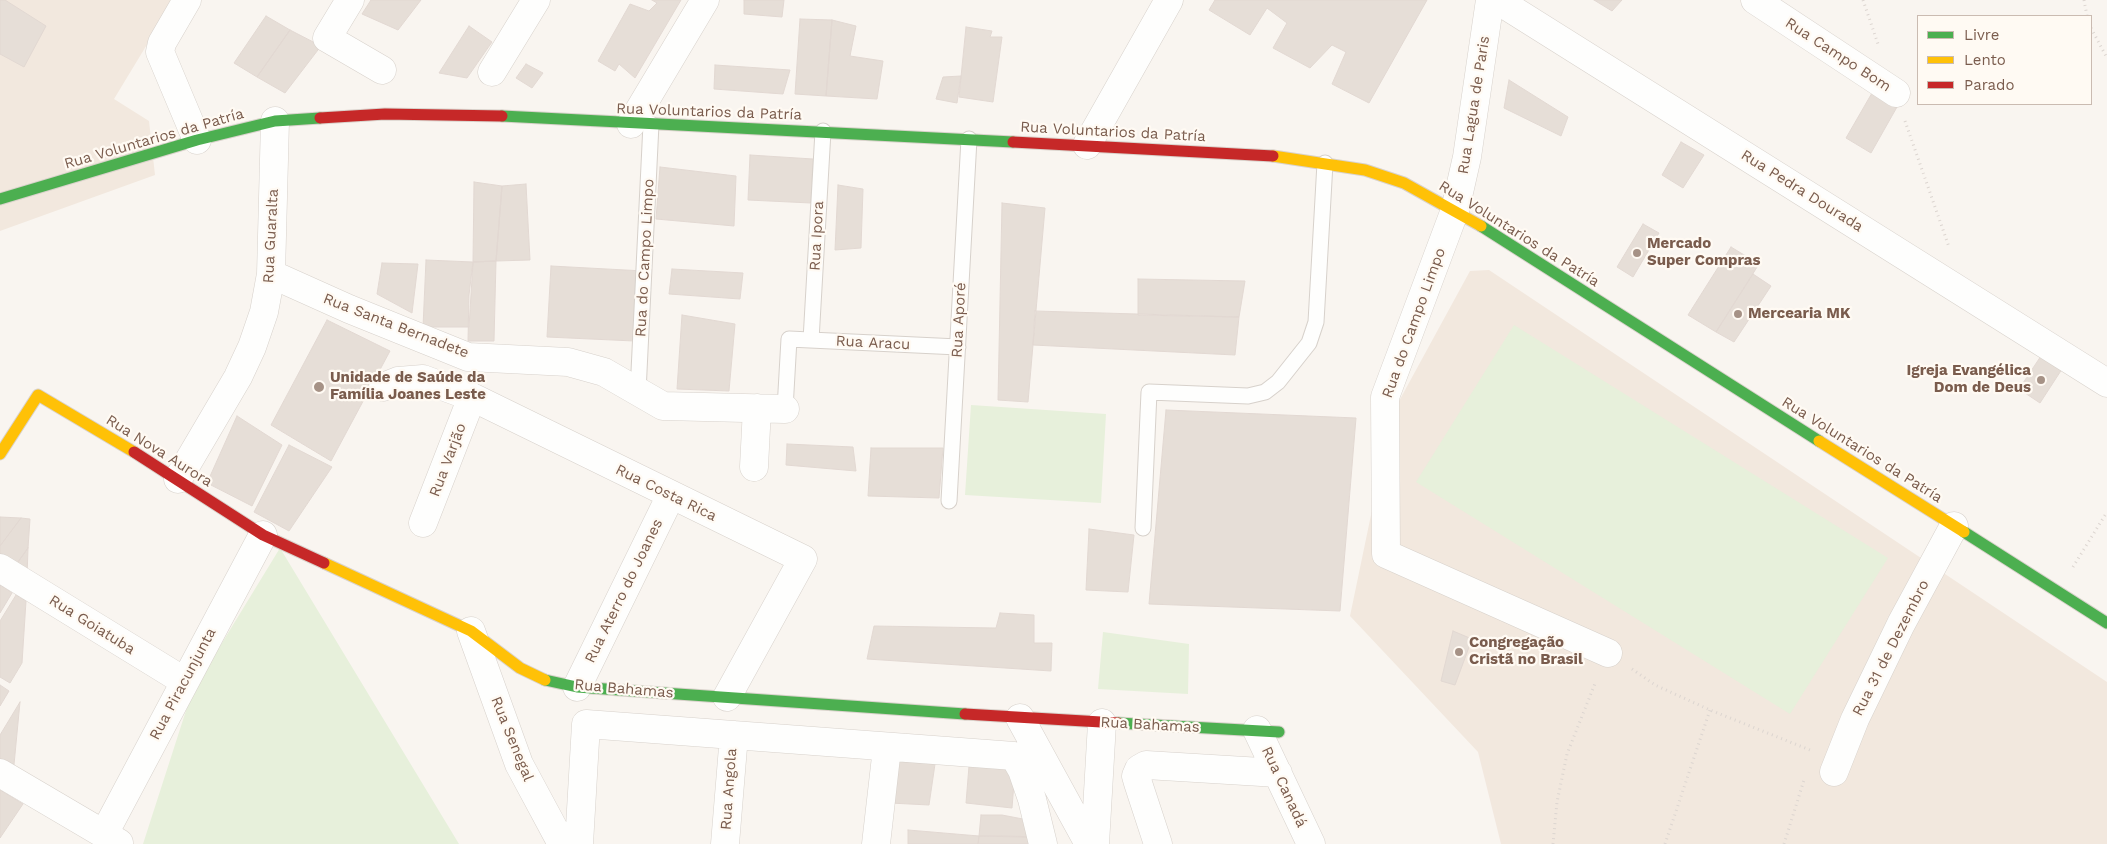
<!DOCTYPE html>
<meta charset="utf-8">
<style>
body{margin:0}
#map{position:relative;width:2107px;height:844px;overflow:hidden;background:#f9f5f0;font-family:"Work Sans",sans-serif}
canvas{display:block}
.legend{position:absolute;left:1917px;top:15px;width:175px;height:90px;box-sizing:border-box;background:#fffaf3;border:1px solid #cabbb1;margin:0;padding:6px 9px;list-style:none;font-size:15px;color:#7a5c4d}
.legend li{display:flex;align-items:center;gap:10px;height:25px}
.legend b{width:25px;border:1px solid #cabbb1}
</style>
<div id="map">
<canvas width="2107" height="844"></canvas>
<ul class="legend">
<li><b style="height:6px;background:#4caf50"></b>Livre</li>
<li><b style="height:6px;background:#ffc107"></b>Lento</li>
<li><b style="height:6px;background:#c62828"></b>Parado</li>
</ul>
</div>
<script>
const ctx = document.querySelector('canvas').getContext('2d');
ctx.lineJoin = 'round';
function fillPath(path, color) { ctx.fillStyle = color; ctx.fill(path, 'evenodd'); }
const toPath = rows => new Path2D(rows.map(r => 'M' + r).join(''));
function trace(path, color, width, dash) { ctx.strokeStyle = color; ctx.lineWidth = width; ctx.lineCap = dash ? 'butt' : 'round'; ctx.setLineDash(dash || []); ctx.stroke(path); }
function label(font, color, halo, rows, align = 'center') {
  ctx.font = font + ' "Work Sans",sans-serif'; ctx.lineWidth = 4.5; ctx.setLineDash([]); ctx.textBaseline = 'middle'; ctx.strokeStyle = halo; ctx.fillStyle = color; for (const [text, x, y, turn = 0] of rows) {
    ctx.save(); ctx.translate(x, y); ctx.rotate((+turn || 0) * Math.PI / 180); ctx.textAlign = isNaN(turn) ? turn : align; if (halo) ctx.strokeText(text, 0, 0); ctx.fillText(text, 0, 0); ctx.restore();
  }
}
fillPath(toPath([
 [0,0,174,0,114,99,149,121,155,175,0,231],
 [1489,270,2107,682,2107,844,1501,844,1478,752,1350,616,1392,414,1470,271]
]), '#f2e8de');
fillPath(toPath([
 [1514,325,1888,558,1790,714,1416,482],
 [971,405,1106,414,1101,503,965,495],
 [280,548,459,844,143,844,192,692],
 [1103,632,1189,644,1188,694,1098,689]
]), '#e7f0db');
const building = toPath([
 [0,0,5,0,46,26,24,67,0,54,0,0],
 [371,0,421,0,398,30,362,14,371,0],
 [652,0,681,0,635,78,619,64,615,71,598,61,630,4,649,11,657,3,652,0],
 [744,0,784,0,782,17,744,14,744,0],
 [1215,0,1427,0,1369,103,1332,84,1346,52,1332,45,1310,68,1273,48,1287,23,1267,8,1250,35,1209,10,1215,0],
 [1594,0,1622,0,1612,11,1594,0],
 [266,16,290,30,257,77,234,63,266,16],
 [800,19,832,20,826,96,795,94,800,19],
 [832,20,856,26,850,56,883,61,877,99,826,96,832,20],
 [469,26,492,42,467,78,439,73,469,26],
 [966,27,992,31,990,37,1002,37,993,102,959,97,966,27],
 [290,30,321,46,285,93,257,77,290,30],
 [526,64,543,73,532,88,516,78,526,64],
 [715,65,790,70,783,94,714,89,715,65],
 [961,76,957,103,936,99,943,77,961,76],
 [1509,80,1568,117,1561,136,1504,108,1509,80],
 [1872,93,1897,107,1871,153,1846,138,1872,93],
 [1681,142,1704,155,1683,188,1662,175,1681,142],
 [750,155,813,159,811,203,748,200,750,155],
 [660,167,736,176,734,226,656,219,660,167],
 [474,182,502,186,496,261,473,262,474,182],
 [526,184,530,260,496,261,502,186,526,184],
 [838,185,863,189,861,248,835,250,838,185],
 [1002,203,1045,208,1028,402,998,400,1002,203],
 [1643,224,1659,233,1633,277,1617,267,1643,224],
 [1731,247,1759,264,1716,332,1688,315,1731,247],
 [426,260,473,262,469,327,423,327,426,260],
 [496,261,494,341,468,341,469,295,473,262,496,261],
 [382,263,418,264,412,313,377,294,382,263],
 [551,266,644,271,634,341,547,337,551,266],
 [672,269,743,273,740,299,669,294,672,269],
 [1753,274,1771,286,1734,342,1716,332,1753,274],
 [1138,279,1245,281,1239,317,1138,315,1138,279],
 [1035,311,1239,317,1235,355,1033,345,1035,311],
 [682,315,735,324,729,391,677,389,682,315],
 [327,320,390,351,331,461,271,425,327,320],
 [2043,353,2064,366,2040,403,2019,389,2043,353],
 [1166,410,1356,418,1340,611,1149,604,1166,410],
 [237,416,282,445,252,506,207,483,237,416],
 [787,444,853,447,856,471,786,465,787,444],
 [289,445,332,467,289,531,254,512,289,445],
 [871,448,943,448,939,498,868,496,871,448],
 [0,517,21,518,0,546,0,517],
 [21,518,30,519,28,548,13,569,0,560,0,546,21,518],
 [1089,529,1134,535,1128,592,1086,590,1089,529],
 [28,548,27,578,13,569,28,548],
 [0,585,12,593,0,613,0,585],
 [16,595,26,601,22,663,10,683,0,677,0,621,16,595],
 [1000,613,1034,615,1034,643,1052,643,1051,671,867,659,874,626,996,628,1000,613],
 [1453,631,1472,639,1455,685,1441,681,1453,631],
 [0,685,9,691,0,706,0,685],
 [20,702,13,775,0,765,0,735,20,702],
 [896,761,935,764,929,805,890,803,896,761],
 [969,766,1015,770,1012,808,966,803,969,766],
 [0,790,23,804,0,838,0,790],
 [981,815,1002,815,1028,820,1026,837,979,836,981,815],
 [908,830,979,836,978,844,908,844,908,830],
 [979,836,1001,836,1042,837,1040,844,978,844,979,836]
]);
fillPath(building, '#e6ded7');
trace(building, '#e2d8d2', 1);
const lane = toPath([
 [811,340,823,131],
 [638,392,651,124],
 [785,409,789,339,958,347],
 [949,501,969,139],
 [1143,528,1149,392,1248,396,1265,392,1278,382,1309,343,1316,322,1325,163]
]);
const street = toPath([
 [187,0,162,43,160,52,197,140],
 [350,0,327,38,382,70],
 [1490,0,1467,157,1455,210,1385,397,1386,554,1608,653],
 [1497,0,2107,383],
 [1755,0,1896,93],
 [492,72,536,0],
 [631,124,705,0],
 [1087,145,1169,0],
 [271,274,349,309,468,357,568,362,604,372,663,406,785,409],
 [383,387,398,381,423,379,472,397,803,559,727,697],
 [754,467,757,408],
 [178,479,238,377,252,347,264,312,271,274,275,121],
 [423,523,472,397],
 [0,568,184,681],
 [471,631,519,764,562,844],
 [577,687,671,495],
 [1020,718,1089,844],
 [1257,730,1311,844],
 [1834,772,1855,719,1901,624,1954,526],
 [0,773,119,843],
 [104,834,263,535],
 [579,844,586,724,1014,756,1022,770,1032,799,1043,844],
 [725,844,734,735],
 [876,844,887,748],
 [1095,844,1102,723],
 [1158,844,1138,783,1136,776,1139,769,1146,765,1278,773]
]);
const fast = toPath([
 [502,116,1013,142],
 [0,199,197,140,275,121,320,118],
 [1481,226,1819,441],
 [1964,532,2107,623],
 [545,680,577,687,965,714],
 [1118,723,1279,732]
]);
const slow = toPath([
 [1273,156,1365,170,1404,183,1481,226],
 [1819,441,1964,532],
 [0,454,38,395,134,452],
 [324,563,471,631,520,668,545,680]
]);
const jam = toPath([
 [320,118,385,114,502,116],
 [1013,142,1273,156],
 [134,452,263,535,324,563],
 [965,714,1118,723]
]);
trace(lane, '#d7d1cb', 17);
trace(street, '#d7d1cb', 29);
trace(fast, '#d9d2cb', 13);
trace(slow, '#d9d2cb', 13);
trace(jam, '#d9d2cb', 13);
trace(toPath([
 [1863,0,1878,44],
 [2084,0,2087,16],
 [2091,28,2107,58],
 [1905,121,1949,247],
 [2073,567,2107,512],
 [1632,669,1655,685,1710,710,1810,750],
 [1553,844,1557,802,1567,754,1596,681],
 [1665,844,1710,710],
 [1784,844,1804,780]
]), '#dcd5d0', 3, [1, 4]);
trace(lane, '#fefefd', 15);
trace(street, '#fefefd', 28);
trace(fast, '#4caf50', 11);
trace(slow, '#ffc107', 11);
trace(jam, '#c62828', 11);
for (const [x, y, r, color] of [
 [1637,253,5,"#a69286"],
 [1738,314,5,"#a69286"],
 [2041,380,5,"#a69286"],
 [319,387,6,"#a69286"],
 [1459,652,5,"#a69286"]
]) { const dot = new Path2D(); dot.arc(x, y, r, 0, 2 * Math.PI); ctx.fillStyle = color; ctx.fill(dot); trace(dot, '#fffaf3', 2); }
label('15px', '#7a5c4d', '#fffaf3', [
 ["Rua Campo Bom",1838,55,33],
 ["Rua Lagua de Paris",1474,105,-81],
 ["Rua Voluntarios da Patría",709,112,2],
 ["Rua Voluntarios da Patría",1113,132,3],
 ["Rua Voluntarios da Patría",154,139,-16],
 ["Rua Pedra Dourada",1802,191,32],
 ["Rua Voluntarios da Patría",1519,234,32],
 ["Rua Guaralta",271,236,-87],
 ["Rua Ipora",817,236,-87],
 ["Rua do Campo Limpo",645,258,-87],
 ["Rua Aporé",959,320,-87],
 ["Rua do Campo Limpo",1414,323,-70],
 ["Rua Santa Bernadete",396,326,21],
 ["Rua Aracu",873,343,3],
 ["Rua Voluntarios da Patría",1862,450,32],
 ["Rua Nova Aurora",159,451,32],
 ["Rua Varjão",448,460,-69],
 ["Rua Costa Rica",666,493,26],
 ["Rua Aterro do Joanes",624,591,-64],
 ["Rua Goiatuba",92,625,32],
 ["Rua 31 de Dezembro",1891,648,-63],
 ["Rua Piracunjunta",183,684,-62],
 ["Rua Bahamas",624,689,5],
 ["Rua Bahamas",1150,725,3],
 ["Rua Senegal",512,739,68],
 ["Rua Canadá",1284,787,65],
 ["Rua Angola",729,789,-86]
]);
label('bold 15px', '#7a5c4d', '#fffaf3', [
 ["Mercado",1647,244],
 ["Super Compras",1647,261],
 ["Mercearia MK",1748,314],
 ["Igreja Evangélica",2031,371,"right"],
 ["Dom de Deus",2031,388,"right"],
 ["Unidade de Saúde da",330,378],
 ["Família Joanes Leste",330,395],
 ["Congregação",1469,643],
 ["Cristã no Brasil",1469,660]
], 'left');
</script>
